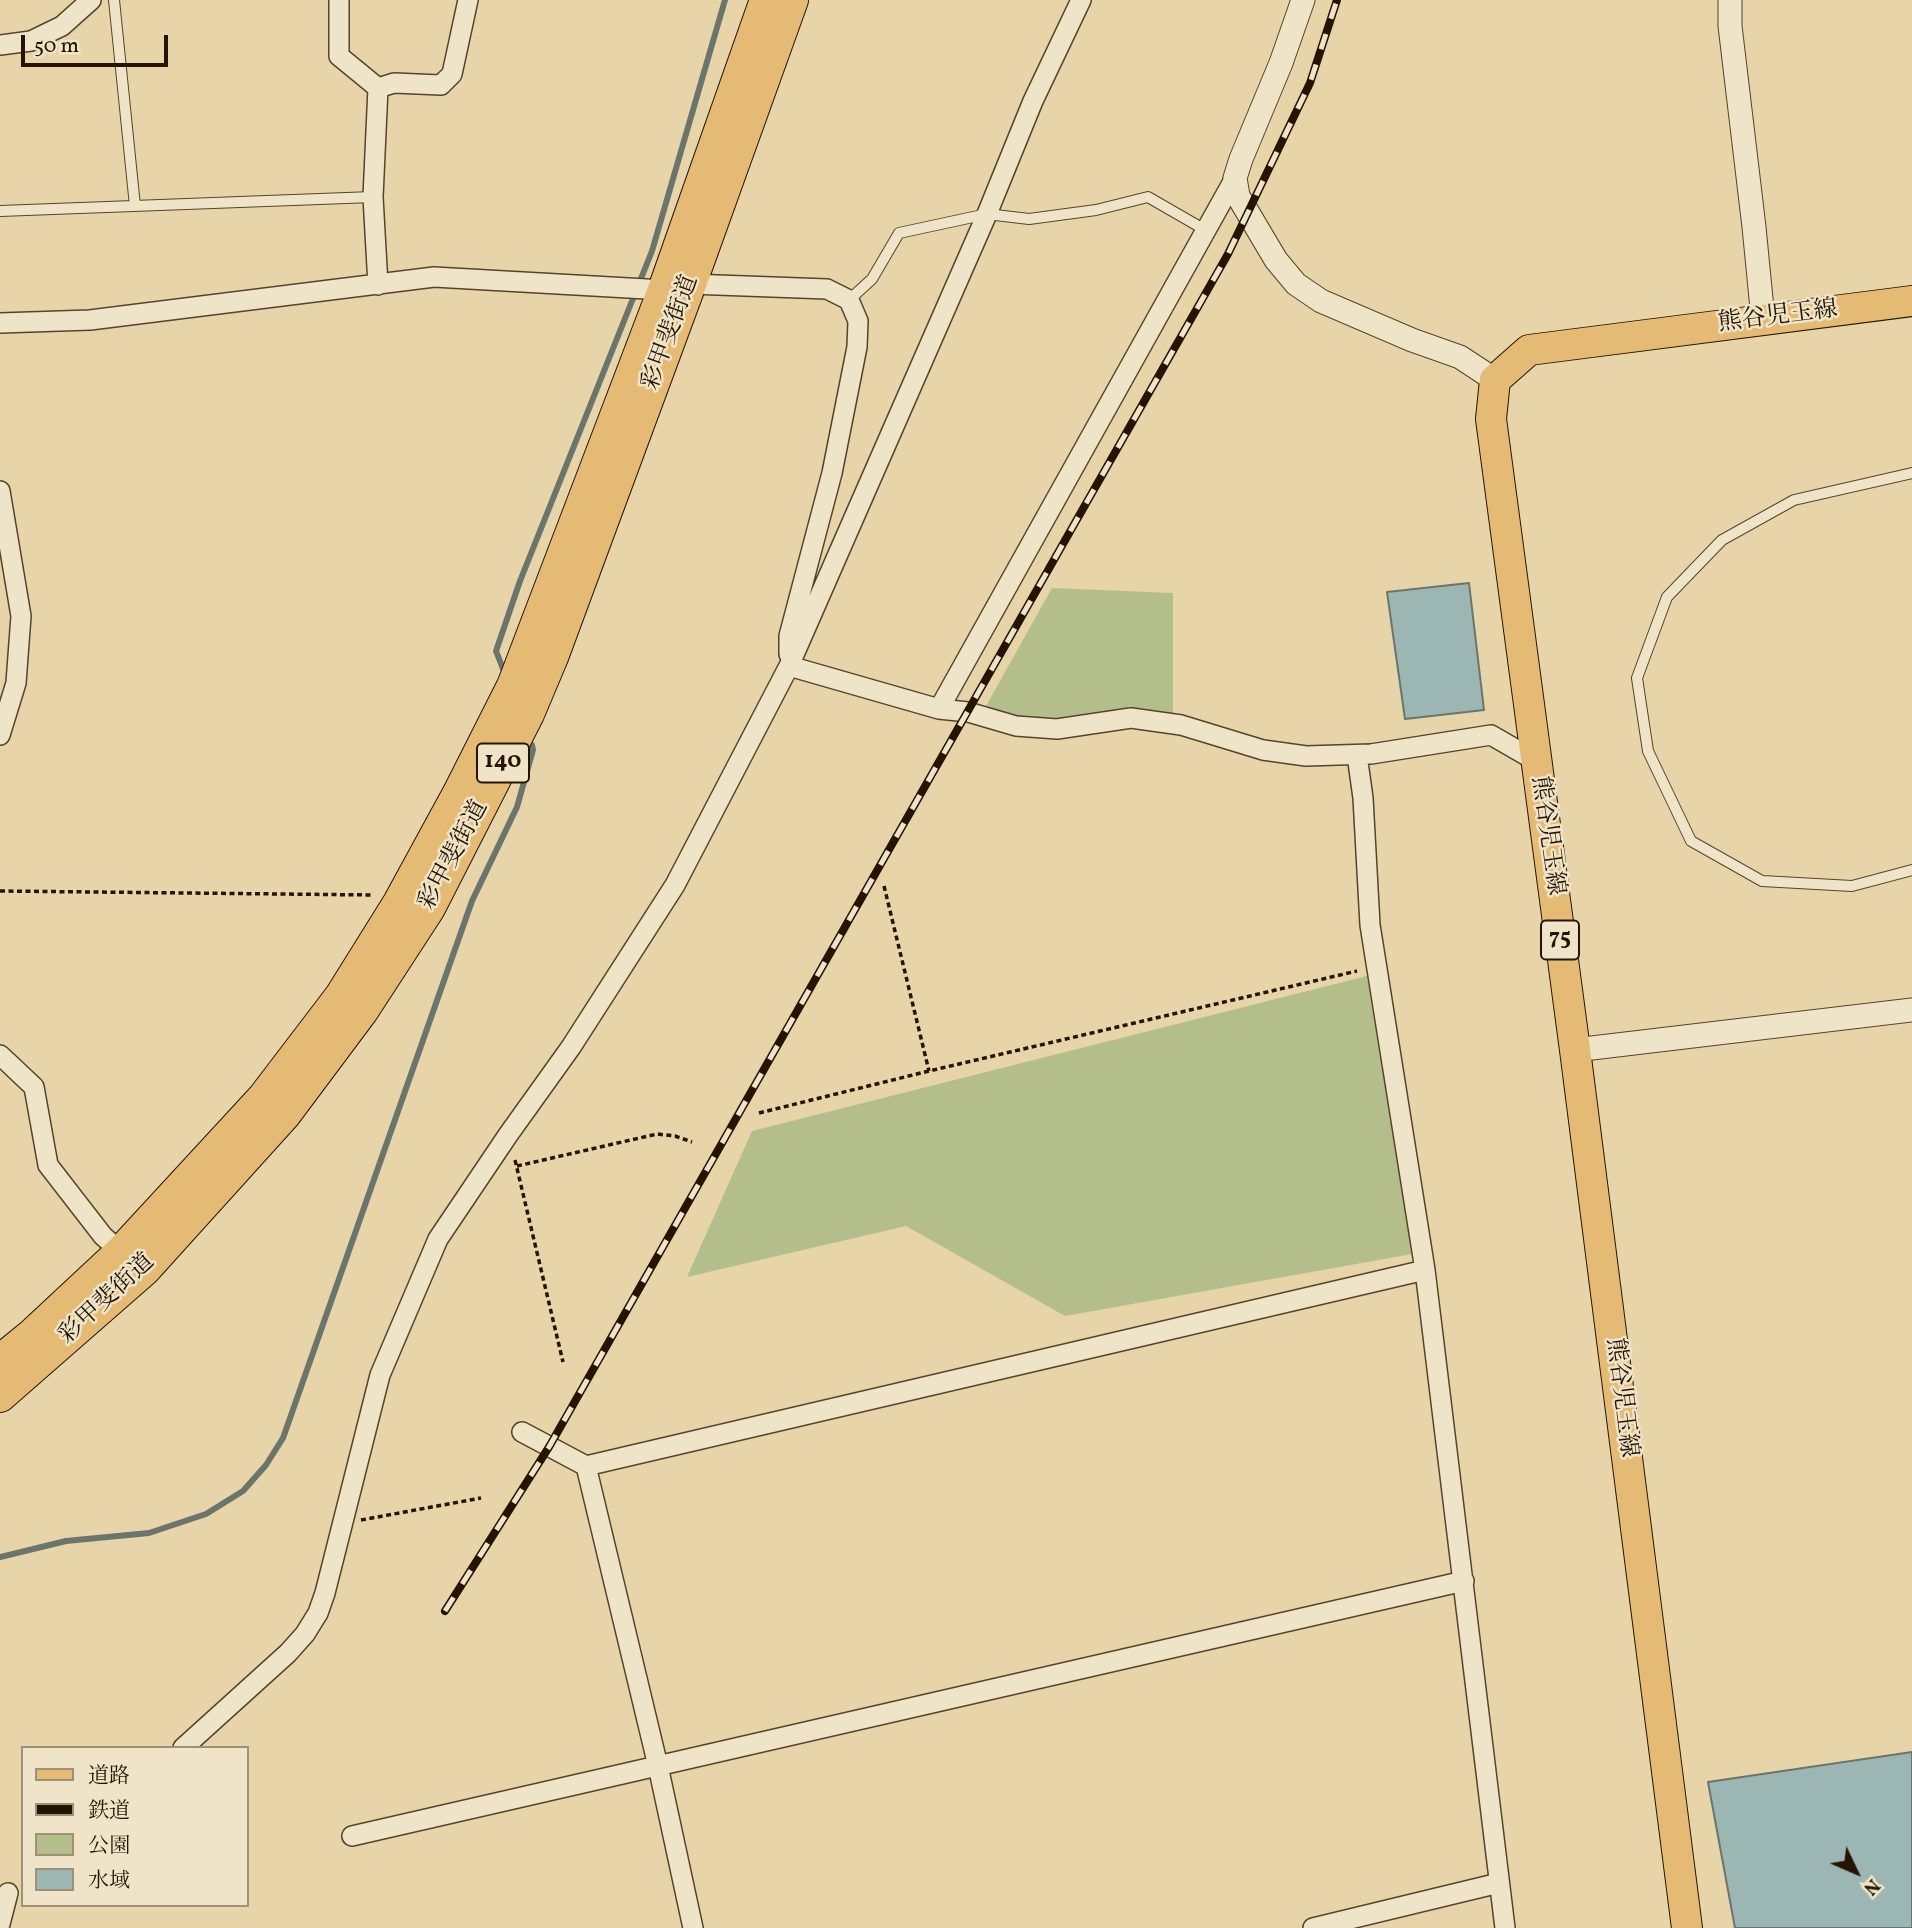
<!DOCTYPE html>
<meta charset="utf-8">
<style>
body{margin:0}
#map{position:relative;width:1912px;height:1928px;overflow:hidden;background:#e7d5a9;font-family:Vollkorn,"Noto Serif JP",serif}
canvas{display:block}
.legend{position:absolute;left:21px;top:1746px;width:228px;height:161px;box-sizing:border-box;background:#efe4c7;border:2px solid #9e9178;margin:0;padding:9px 12px;list-style:none;font-size:21px;color:#241401}
.legend li{display:flex;align-items:center;gap:14px;height:35px}
.legend b{width:35px;border:2px solid #9e9178}
.north{position:absolute;left:1821px;top:1837px;width:70px;height:70px;-webkit-text-stroke:5px #efe4c7;paint-order:stroke;rotate:134deg;font-size:19px;font-weight:700;line-height:28px;text-align:center;color:#241401}
.north::after{content:'';display:block;margin:auto;width:24px;height:32px;background:#241401;clip-path:polygon(50% 0,100% 100%,50% 72%,0 100%)}
.scale{position:absolute;left:21px;top:35px;width:147px;height:32px;box-sizing:border-box;border:4px solid #241401;border-top:0;padding-left:9px;font-size:21px;line-height:24px;white-space:nowrap;color:#241401;-webkit-text-stroke:5px #efe4c7;paint-order:stroke}
</style>
<div id="map">
<canvas width="1912" height="1928"></canvas>
<ul class="legend">
<li><b style="height:9px;background:#e4ba74"></b>道路</li>
<li><b style="height:9px;background:#241401"></b>鉄道</li>
<li><b style="height:19px;background:#b3be8a"></b>公園</li>
<li><b style="height:19px;background:#9bb6b3"></b>水域</li>
</ul>
<div class="north">N</div>
<div class="scale">50 m</div>
</div>
<script>
const ctx = document.querySelector('canvas').getContext('2d');
ctx.lineJoin = 'round';
function fillPath(path, color) { ctx.fillStyle = color; ctx.fill(path, 'evenodd'); }
const toPath = rows => new Path2D(rows.map(r => 'M' + r).join(''));
function trace(path, color, width, dash) { ctx.strokeStyle = color; ctx.lineWidth = width; ctx.lineCap = dash ? 'butt' : 'round'; ctx.setLineDash(dash || []); ctx.stroke(path); }
function label(font, color, halo, rows, align = 'center') {
  ctx.font = font + ' Vollkorn,"Noto Serif JP",serif'; ctx.lineWidth = 5; ctx.setLineDash([]); ctx.textBaseline = 'middle'; ctx.strokeStyle = halo; ctx.fillStyle = color; for (const [text, x, y, turn = 0] of rows) {
    ctx.save(); ctx.translate(x, y); ctx.rotate((+turn || 0) * Math.PI / 180); ctx.textAlign = isNaN(turn) ? turn : align; if (halo) ctx.strokeText(text, 0, 0); ctx.fillText(text, 0, 0); ctx.restore();
  }
}
fillPath(toPath([
 [1052,588,1173,593,1173,716,1059,724,1018,723,986,706],
 [1367,976,1412,1254,1065,1316,906,1226,687,1277,752,1131]
]), '#b3be8a');
const water = toPath([
 [1469,583,1484,710,1405,719,1387,592,1469,583],
 [1912,1752,1912,1928,1735,1928,1708,1782,1912,1752]
]);
fillPath(water, '#9bb6b3');
trace(water, '#6b756c', 2);
trace(toPath([
 [505,674,496,651,520,581,652,251,725,0],
 [0,1557,66,1541,149,1533,206,1514,243,1491,266,1465,283,1438,472,901,517,807,533,750,532,745]
]), '#6b756c', 6);
const service = toPath([
 [114,0,135,206],
 [0,211,373,197],
 [849,300,872,279,899,233,987,214,1029,219,1096,210,1148,197,1207,231],
 [1912,473,1794,500,1722,540,1667,597,1637,678,1648,751,1691,841,1762,881,1852,886,1912,870]
]);
const minor = toPath([
 [339,0,339,56,378,88,373,197,378,285],
 [0,45,31,41,62,26,91,0],
 [378,88,394,83,441,85,452,74,468,0],
 [0,323,90,320,434,277,664,290,690,284,827,289,849,300,858,321,857,347,832,473,789,636,789,654],
 [0,491,21,616,16,683,0,735],
 [789,666,939,709,968,712,1016,726,1057,729,1131,718,1181,725,1263,750,1306,756,1371,754,1491,735,1536,761],
 [939,709,1235,178],
 [1357,755,1363,798,1370,925,1425,1270,1505,1928],
 [0,1055,34,1087,48,1165,103,1236,121,1252],
 [522,1432,586,1466,1425,1270],
 [586,1466,658,1766,693,1928],
 [183,1748,288,1653,305,1634,318,1613,325,1593,380,1375,438,1239,508,1135,571,1047,675,885,789,666,987,214,1033,101,1081,0],
 [352,1836,1464,1581],
 [0,1924,8,1893],
 [1313,1928,1499,1883]
]);
const tertiary = toPath([
 [1303,0,1281,63,1241,159,1235,178,1238,196,1276,260,1296,284,1321,301,1412,340,1460,357,1495,380],
 [1730,0,1730,26,1754,227,1763,319],
 [1575,1050,1912,1010]
]);
const primary = toPath([
 [1687,1928,1575,1050,1491,419,1495,380,1529,350,1912,301]
]);
const trunk = toPath([
 [0,1361,32,1335,121,1252,264,1097,341,996,399,903,459,793,513,686,664,290,766,0],
 [0,1396,144,1270,285,1114,362,1011,429,908,528,714,552,657,690,284,792,0]
]);
trace(service, '#55442b', 12);
trace(minor, '#55442b', 22);
trace(tertiary, '#55442b', 25);
trace(primary, '#241401', 32);
trace(trunk, '#241401', 34);
trace(toPath([
 [884,886,929,1071],
 [0,891,374,895],
 [759,1113,929,1071,1357,971],
 [515,1160,563,1362],
 [517,1166,657,1134,675,1136,692,1142],
 [361,1520,481,1498]
]), '#241401', 3.5, [5, 3.5]);
trace(service, '#efe4c7', 10);
trace(minor, '#efe4c7', 19);
trace(tertiary, '#efe4c7', 23);
trace(primary, '#e4ba74', 30);
trace(trunk, '#e4ba74', 32);
const rail = toPath([
 [445,1611,549,1447,1228,254,1310,83,1337,0]
]);
trace(rail, '#241401', 8);
trace(rail, '#efe4c7', 5, [16]);
for (const [x, y, w] of [
 [503,763,52],
 [1560,940,38]
]) { const box = new Path2D(); box.roundRect(x - w / 2, y - 19.5, w, 39, 5); ctx.fillStyle = '#efe4c7'; ctx.fill(box); trace(box, '#241401', 2); }
label('bold 23px', '#241401', null, [
 ["140",503,763],
 ["75",1560,940]
]);
label('24px', '#241401', '#efe4c7', [
 ["熊谷児玉線",1778,318,-7],
 ["彩甲斐街道",672,333,-70],
 ["熊谷児玉線",1546,836,82],
 ["彩甲斐街道",455,856,-62],
 ["彩甲斐街道",108,1300,-43],
 ["熊谷児玉線",1620,1398,83]
]);
</script>
